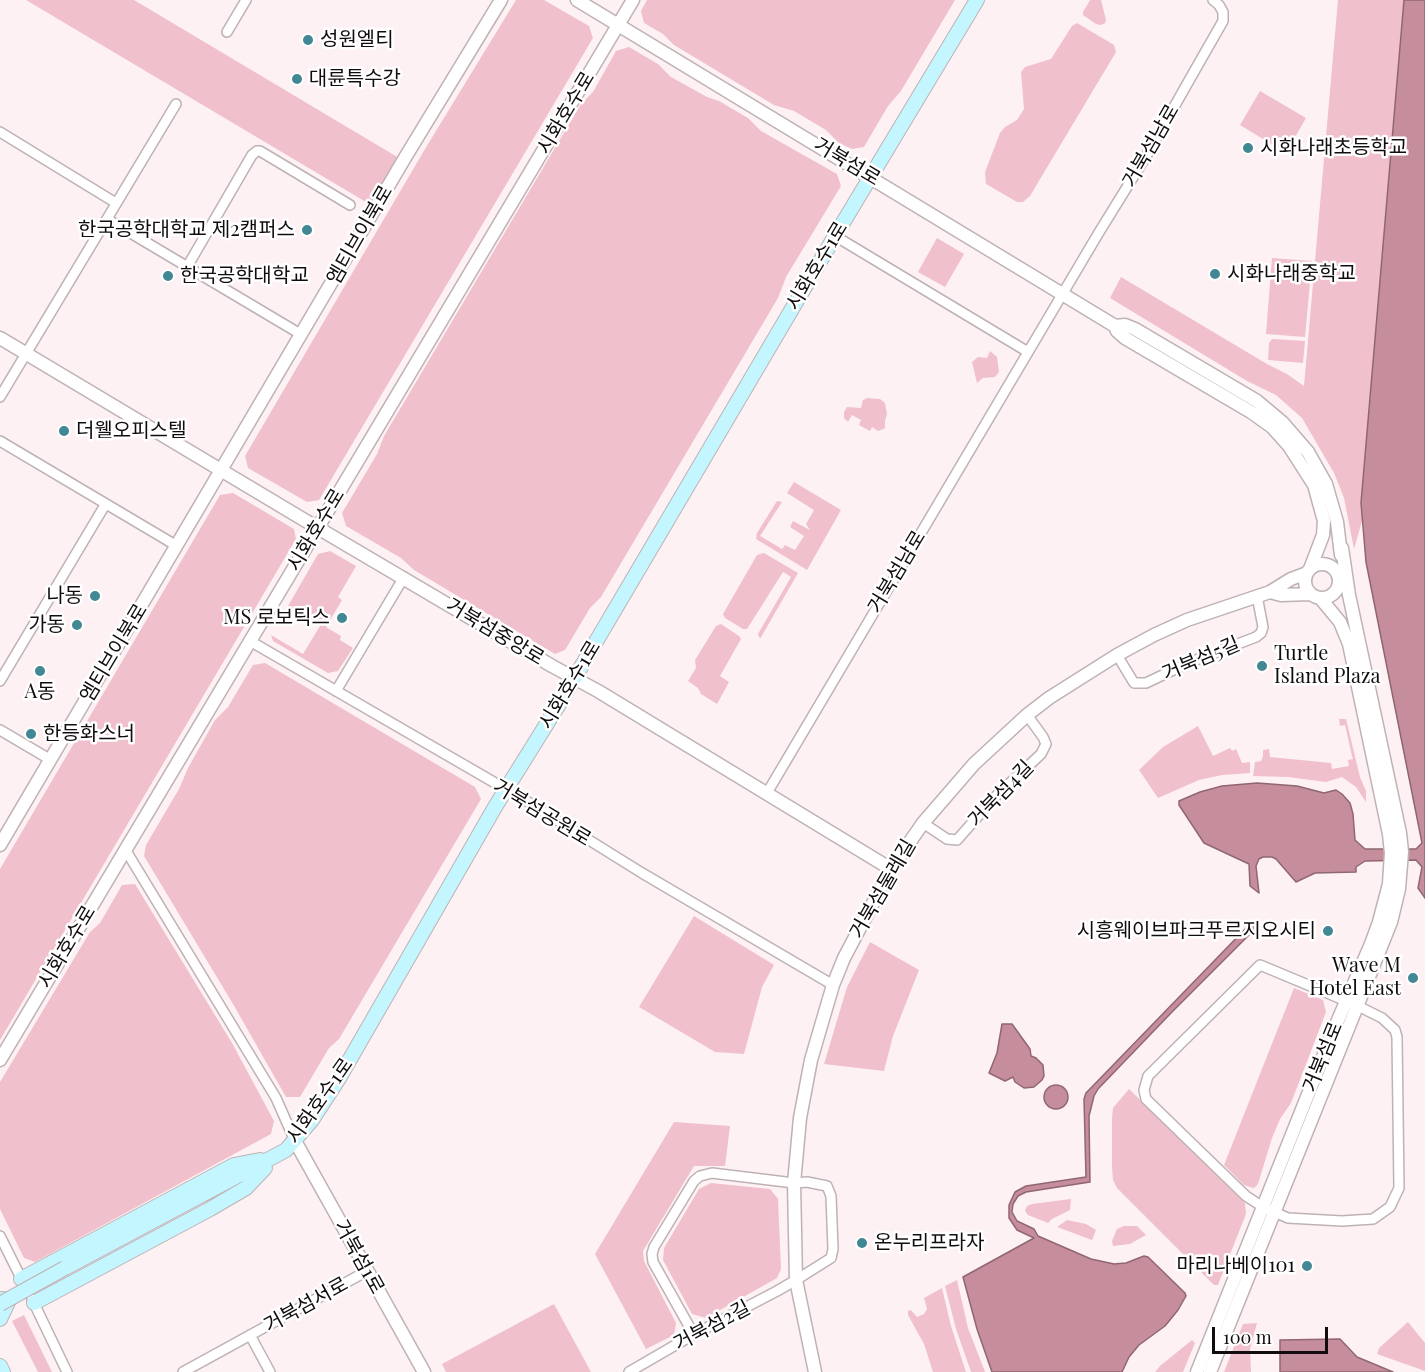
<!DOCTYPE html>
<meta charset="utf-8">
<style>
body{margin:0}
#map{position:relative;width:1425px;height:1372px;overflow:hidden;background:#fef1f4;font-family:"Playfair Display",serif}
canvas{display:block}
.scale{position:absolute;left:1212px;top:1327px;width:116px;height:27px;box-sizing:border-box;border:3px solid #110d0e;border-top:0;padding-left:8px;font-size:18px;line-height:21px;white-space:nowrap;color:#110d0e;-webkit-text-stroke:4px #fff;paint-order:stroke}
</style>
<div id="map">
<canvas width="1425" height="1372"></canvas>
<div class="scale">100 m</div>
</div>
<script>
const ctx = document.querySelector('canvas').getContext('2d');
ctx.lineJoin = 'round';
function fillPath(path, color) { ctx.fillStyle = color; ctx.fill(path, 'evenodd'); }
const toPath = rows => new Path2D(rows.map(r => 'M' + r).join(''));
function trace(path, color, width, dash) { ctx.strokeStyle = color; ctx.lineWidth = width; ctx.lineCap = dash ? 'butt' : 'round'; ctx.setLineDash(dash || []); ctx.stroke(path); }
function label(font, color, halo, rows, align = 'center') {
  ctx.font = font + ' "Playfair Display","Noto Sans KR",serif'; ctx.lineWidth = 5; ctx.setLineDash([]); ctx.textBaseline = 'middle'; ctx.strokeStyle = halo; ctx.fillStyle = color; for (const [text, x, y, turn = 0] of rows) {
    ctx.save(); ctx.translate(x, y); ctx.rotate((+turn || 0) * Math.PI / 180); ctx.textAlign = isNaN(turn) ? turn : align; if (halo) ctx.strokeText(text, 0, 0); ctx.fillText(text, 0, 0); ctx.restore();
  }
}
fillPath(toPath([
 [26,0,134,0,404,161,376,208],
 [516,0,544,0,589,26,593,38,319,500,307,502,248,468,245,456,425,149],
 [647,0,955,0,901,91,888,106,864,147,852,149,839,143,826,130,794,111,774,105,674,45,663,34,644,23,641,11],
 [1090,0,1101,0,1106,20,1105,23,1101,25,1096,24,1083,15,1083,12],
 [1338,0,1404,0,1363,479,1362,521,1354,549,1344,498,1334,473,1302,418,1276,395,1247,381,1110,298,1121,277,1267,364,1287,374,1304,386],
 [1077,23,1114,45,1116,52,1030,196,1023,202,1017,202,986,184,985,172,1000,133,1005,127,1017,120,1024,109,1021,72,1025,67,1051,59,1072,26],
 [629,47,658,64,671,77,707,97,719,101,748,118,761,131,837,174,841,186,786,277,778,298,601,597,590,608,565,650,555,654,414,570,401,558,346,526,342,513,377,454,384,436,581,104,593,92,616,51],
 [1260,91,1306,118,1286,153,1240,125],
 [937,238,964,254,945,287,918,272],
 [1272,258,1312,261,1305,337,1266,334],
 [1272,339,1305,341,1303,363,1268,360,1269,343],
 [990,351,997,357,999,372,995,377,983,378,977,383,972,362,978,357,987,358],
 [867,398,880,399,885,403,887,414,885,421,885,428,883,429,878,431,872,427,870,431,859,425,861,420,852,415,848,422,844,418,844,412,847,407,861,408,863,400],
 [794,482,841,510,807,570,756,539,757,533,777,501,782,502,760,536,782,549,785,545,795,550,804,536,790,527,793,521,810,530,806,524,814,510,787,493],
 [233,493,294,529,296,539,0,1040,0,869,220,495],
 [330,551,356,566,338,597,342,600,326,627,341,636,340,640,353,648,338,671,328,673,273,641,271,635,303,654,320,626,288,606,318,554],
 [764,553,798,573,760,639,758,634,791,577,783,572,747,629,743,629,725,618,723,614,757,555],
 [721,624,739,636,741,639,720,676,729,682,717,704,701,694,698,688,688,681,696,668,695,660,716,626],
 [265,663,475,787,481,799,339,1039,329,1048,300,1097,286,1097,233,1004,144,856,146,845,179,789,188,768,215,720,228,707,253,665],
 [1339,719,1346,719,1360,777,1366,791,1366,802,1356,787,1342,777,1326,782,1288,777,1253,776,1255,762,1261,761,1263,756,1263,750,1269,749,1270,757,1331,763,1332,769,1349,766,1348,760,1353,759,1352,756,1345,725,1340,726],
 [1198,726,1213,756,1230,748,1232,751,1236,749,1242,763,1250,762,1250,773,1222,775,1199,780,1158,798,1139,770,1163,747],
 [135,884,232,1043,274,1121,271,1134,35,1262,24,1258,0,1209,0,1082,90,932,100,923,122,885],
 [694,916,774,965,762,987,744,1054,715,1052,639,1007],
 [870,942,919,970,893,1036,884,1071,824,1064,847,987],
 [1294,988,1323,1000,1326,1012,1291,1103,1280,1119,1272,1138,1258,1184,1254,1188,1250,1187,1244,1185,1224,1165],
 [1129,1089,1245,1203,1246,1214,1218,1285,1214,1285,1117,1188,1113,1180,1112,1167,1112,1118,1113,1108],
 [674,1122,730,1126,725,1166,694,1166,643,1251,644,1261,676,1323,674,1335,646,1349,595,1254],
 [711,1183,770,1189,778,1199,781,1269,777,1278,706,1318,692,1314,663,1260,664,1248,699,1189],
 [1071,1199,1070,1210,1052,1219,1048,1223,1028,1215,1025,1211,1027,1206,1032,1204],
 [1067,1220,1086,1224,1096,1230,1092,1240,1057,1227],
 [1137,1226,1146,1235,1130,1244,1113,1246,1112,1241,1117,1229,1124,1226],
 [957,1280,968,1328,985,1372,971,1372,956,1329,945,1286],
 [942,1288,951,1326,966,1372,933,1372,924,1344,908,1315,908,1311,911,1310,917,1317,924,1314,927,1309,924,1298],
 [554,1304,591,1372,446,1372,442,1364],
 [24,1315,52,1372,38,1372,12,1321],
 [1408,1322,1425,1343,1425,1371,1377,1354,1379,1348],
 [1257,1323,1250,1349,1251,1372,1224,1372,1243,1324],
 [1192,1340,1195,1343,1183,1372,1155,1372,1160,1366]
]), '#f0c0cc');
const water = toPath([
 [1404,0,1425,0,1425,898,1418,888,1422,867,1416,860,1365,861,1356,867,1356,872,1315,873,1296,882,1276,859,1272,857,1263,857,1259,859,1256,866,1259,893,1250,886,1249,864,1204,843,1179,805,1179,801,1200,792,1222,786,1257,783,1297,786,1324,793,1336,790,1342,794,1350,803,1353,814,1355,840,1365,849,1416,849,1422,843,1366,562,1361,503,1404,0],
 [1259,925,1172,1012,1098,1089,1094,1096,1089,1116,1090,1182,1026,1192,1018,1196,1013,1204,1012,1212,1017,1221,1034,1229,1038,1236,1091,1259,1114,1264,1126,1263,1144,1256,1148,1257,1185,1293,1186,1296,1178,1310,1165,1326,1139,1345,1129,1357,1122,1372,992,1372,977,1329,963,1277,1034,1238,1017,1230,1009,1218,1009,1205,1015,1192,1026,1186,1086,1177,1084,1099,1086,1093,1248,926,1259,925],
 [1002,1024,1012,1024,1030,1049,1031,1056,1036,1058,1043,1065,1044,1076,1042,1080,1034,1087,1024,1088,1015,1082,1013,1077,1005,1081,989,1073,997,1053,1002,1024],
 '1044 1097a12 12 0 1 1 24 0a12 12 0 1 1-24 0Z',
 [1340,1339,1357,1357,1393,1372,1280,1372,1280,1340,1340,1339]
]);
fillPath(water, '#c68e9c');
trace(water, '#906771', 1.5);
const minor = toPath([
 [227,32,246,0],
 [0,132,116,203],
 [107,219,302,335],
 [835,236,1028,352],
 [187,267,252,155,257,151,260,151,350,205],
 [0,397,176,104],
 [0,441,177,546],
 [250,641,528,802,642,873,833,985],
 [1117,655,1134,683,1146,683,1188,663,1256,637,1261,633,1263,627,1257,596],
 [0,681,105,505],
 [336,691,404,577],
 [0,730,51,760],
 [767,793,1098,234,1148,153,1195,70,1223,21,1223,12,1219,5,1213,0],
 [923,823,947,839,957,840,995,797,1041,754,1046,744,1043,737,1027,715],
 [125,849,276,1098,295,1141],
 [1260,965,1356,1005,1382,1018,1395,1030,1397,1037,1399,1188,1390,1207,1373,1219,1342,1221,1288,1218,1263,1207,1246,1196,1146,1099,1144,1090,1148,1076,1260,965],
 [0,1236,23,1282],
 [32,1299,67,1372],
 [250,1335,270,1372],
 [183,1372,367,1271],
 [629,1372,691,1336,694,1335,710,1326,777,1291,796,1280,831,1258,833,1249,831,1196,827,1186,807,1182,794,1183,712,1173,700,1176,694,1181,654,1247,652,1254,653,1262,694,1335]
]);
const tertiary = toPath([
 [577,0,1115,326],
 [1115,326,1125,325,1135,329,1257,401,1282,422,1308,452,1326,484,1337,522,1341,555],
 [1115,326,1117,331,1125,338,1251,412,1272,427,1289,446,1314,485,1324,521,1323,535,1310,569],
 [0,338,301,518,552,666,598,691,891,869],
 '1305 581a17 17 0 1 1 34 0a17 17 0 1 1-34 0Z',
 [1270,592,1281,595,1310,594],
 [0,845,406,156,501,0],
 [0,1060,633,0],
 [295,1141,424,1372],
 [815,1372,796,1280,794,1183,800,1118,811,1060,833,985,844,958,891,869,923,823,974,764,1027,715,1049,698,1117,655,1154,635,1187,620,1270,592,1291,579,1307,573],
 [1197,1372,1335,1027,1371,944,1379,922,1389,884,1391,853,1389,834,1349,644,1340,622,1321,599],
 [1210,1372,1391,922,1399,889,1402,852,1400,833,1349,595,1342,548]
]);
const secondary = toPath([
 [65,1268,286,1150,312,1120,338,1080,495,807,561,701,835,236,977,0],
 [21,1279,234,1165,260,1160],
 [34,1303,210,1209,246,1188,265,1168],
 [0,1319,9,1300,2,1299],
 [0,1366,3,1372]
]);
trace(minor, '#beb2b5', 12);
trace(tertiary, '#beb2b5', 15);
trace(secondary, '#beb2b5', 16);
trace(minor, '#fff', 9);
trace(tertiary, '#fff', 12);
trace(secondary, '#c4f6ff', 14);
const secondaryBridge = toPath([
 [0,1304,65,1268]
]);
trace(secondaryBridge, '#beb2b5', 16, []);
trace(secondaryBridge, '#c4f6ff', 14);
for (const [x, y, r, color] of [
 [308,40,6,"#428794"],
 [297,79,6,"#428794"],
 [1248,148,6,"#428794"],
 [307,230,6,"#428794"],
 [1215,274,6,"#428794"],
 [168,276,6,"#428794"],
 [64,431,6,"#428794"],
 [95,596,6,"#428794"],
 [342,618,6,"#428794"],
 [77,625,6,"#428794"],
 [1262,666,6,"#428794"],
 [40,671,6,"#428794"],
 [31,734,6,"#428794"],
 [1328,931,6,"#428794"],
 [1413,978,6,"#428794"],
 [862,1243,6,"#428794"],
 [1307,1266,6,"#428794"]
]) { const dot = new Path2D(); dot.arc(x, y, r, 0, 2 * Math.PI); ctx.fillStyle = color; ctx.fill(dot); trace(dot, '#fff', 2); }
label('20px', '#110d0e', '#fff', [
 ["성원엘티",320,40],
 ["대륜특수강",309,79],
 ["시화나래초등학교",1260,148],
 ["한국공학대학교 제2캠퍼스",295,230,"right"],
 ["시화나래중학교",1227,274],
 ["한국공학대학교",180,276],
 ["더웰오피스텔",76,431],
 ["나동",83,596,"right"],
 ["MS 로보틱스",330,618,"right"],
 ["가동",65,625,"right"],
 ["Turtle",1274,654],
 ["Island Plaza",1274,677],
 ["A동",40,692,"center"],
 ["한등화스너",43,734],
 ["시흥웨이브파크푸르지오시티",1316,931,"right"],
 ["Wave M",1401,966,"right"],
 ["Hotel East",1401,989,"right"],
 ["온누리프라자",874,1243],
 ["마리나베이101",1295,1266,"right"]
], 'left');
label('20px', '#110d0e', '#fff', [
 ["시화호수로",566,113,-59],
 ["거북섬남로",1151,146,-60],
 ["거북섬로",847,162,31],
 ["엠티브이북로",360,235,-60],
 ["시화호수1로",817,266,-59],
 ["시화호수로",316,530,-59],
 ["거북섬남로",897,572,-59],
 ["거북섬중앙로",495,632,31],
 ["엠티브이북로",114,653,-59],
 ["거북섬5길",1201,659,-23],
 ["시화호수1로",570,685,-59],
 ["거북섬4길",1001,794,-46],
 ["거북섬공원로",542,813,31],
 ["거북섬둘레길",883,889,-60],
 ["시화호수로",67,947,-59],
 ["거북섬로",1323,1057,-68],
 ["시화호수1로",320,1101,-55],
 ["거북섬1로",359,1257,61],
 ["거북섬서로",306,1305,-29],
 ["거북섬2길",712,1326,-28]
]);
</script>
